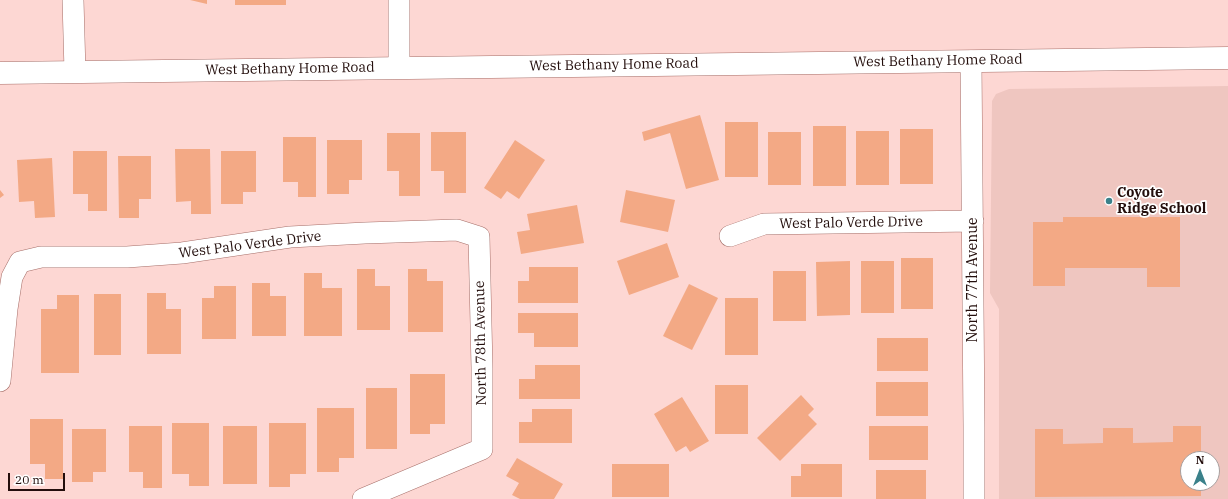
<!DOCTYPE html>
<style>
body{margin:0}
#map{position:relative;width:1228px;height:499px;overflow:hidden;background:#fdd7d3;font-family:"IBM Plex Serif",serif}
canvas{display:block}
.north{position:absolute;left:1180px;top:451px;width:40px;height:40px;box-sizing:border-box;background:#fff;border:1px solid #a79f9e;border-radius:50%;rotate:0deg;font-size:11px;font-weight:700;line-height:16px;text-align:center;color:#230e0c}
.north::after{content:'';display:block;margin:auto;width:14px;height:18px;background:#3a818a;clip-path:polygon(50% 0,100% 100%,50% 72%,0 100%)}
.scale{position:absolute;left:8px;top:473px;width:57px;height:18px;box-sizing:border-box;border:2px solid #230e0c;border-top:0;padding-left:5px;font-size:12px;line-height:14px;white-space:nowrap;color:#230e0c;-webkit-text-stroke:3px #fff;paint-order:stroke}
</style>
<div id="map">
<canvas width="1228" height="499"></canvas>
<div class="north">N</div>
<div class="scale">20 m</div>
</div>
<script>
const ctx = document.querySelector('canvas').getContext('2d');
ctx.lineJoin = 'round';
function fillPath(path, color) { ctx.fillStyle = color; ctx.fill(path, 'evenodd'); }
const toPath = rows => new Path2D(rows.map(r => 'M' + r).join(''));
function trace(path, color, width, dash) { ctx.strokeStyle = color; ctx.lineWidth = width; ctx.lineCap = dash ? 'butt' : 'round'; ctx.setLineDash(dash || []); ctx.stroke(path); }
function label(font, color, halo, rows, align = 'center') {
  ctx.font = font + ' "IBM Plex Serif",serif'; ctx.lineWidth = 3.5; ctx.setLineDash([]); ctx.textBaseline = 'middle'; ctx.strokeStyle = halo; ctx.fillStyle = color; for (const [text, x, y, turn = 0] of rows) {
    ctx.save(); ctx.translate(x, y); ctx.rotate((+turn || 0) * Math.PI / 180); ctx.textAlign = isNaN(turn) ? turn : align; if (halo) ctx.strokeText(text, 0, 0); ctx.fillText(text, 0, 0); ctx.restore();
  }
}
fillPath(toPath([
 [1228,86,1228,499,999,499,999,309,990,293,992,101,996,94,1009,89],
 [1188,459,1212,459,1212,483,1188,483]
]), '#efc6c0');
fillPath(toPath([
 [190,0,207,0,207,4],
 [235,0,286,0,286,5,235,5],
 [700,115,719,180,686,189,670,133,644,141,642,132],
 [725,122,758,122,758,177,725,177],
 [813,126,846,126,846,186,813,186],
 [900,129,933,129,933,184,900,184],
 [856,131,889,131,889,185,856,185],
 [431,132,466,132,466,193,444,193,444,171,431,171],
 [768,132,801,132,801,185,768,185],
 [387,133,420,133,420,196,399,196,399,171,387,171],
 [283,137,316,137,316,197,298,197,298,182,283,182],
 [327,140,362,140,362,180,349,180,349,194,327,194],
 [515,140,545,160,519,199,507,191,501,199,484,188],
 [175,149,210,149,211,214,191,214,191,201,176,202],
 [73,151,107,151,107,211,88,211,88,194,73,194],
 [221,151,256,151,256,192,243,192,243,204,221,204],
 [118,156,151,156,151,199,139,199,139,218,119,218],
 [52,158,55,217,35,218,34,201,19,202,17,160],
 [0,190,4,195,0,198],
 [626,190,675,200,668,232,620,222],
 [577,205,584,243,521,254,517,232,530,230,527,214],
 [1063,217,1180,217,1180,287,1147,287,1147,268,1065,268,1065,286,1033,286,1033,222,1063,222],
 [667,243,679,277,629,295,617,261],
 [901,258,933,258,933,309,901,309],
 [850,261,850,315,817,316,816,262],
 [861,261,894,261,894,313,861,313],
 [529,267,578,267,578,303,518,303,518,281,529,281],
 [357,269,375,269,375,286,390,286,390,330,357,330],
 [408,269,427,269,427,281,443,281,443,332,408,332],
 [773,271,806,271,806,321,773,321],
 [304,273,322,273,322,288,342,288,342,336,304,336],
 [252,283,270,283,270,296,286,296,286,336,252,336],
 [689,284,718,298,692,350,663,336],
 [214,286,236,286,236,339,202,339,202,298,214,298],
 [147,293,166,293,166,309,181,309,181,354,147,354],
 [94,294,121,294,121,355,94,355],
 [57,295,79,295,79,373,41,373,41,309,57,309],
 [725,298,758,298,758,355,725,355],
 [518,313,578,313,578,347,534,347,534,333,518,333],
 [877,338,928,338,928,371,877,371],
 [535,365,580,365,580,399,519,399,519,379,535,379],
 [410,374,445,374,445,424,430,424,430,434,410,434],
 [876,382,928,382,928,416,876,416],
 [715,385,748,385,748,434,715,434],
 [366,388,397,388,397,449,366,449],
 [801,395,814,409,808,415,817,424,780,461,757,438],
 [682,397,709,441,690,452,686,446,676,452,654,414],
 [317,408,354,408,354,458,339,458,339,472,317,472],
 [532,409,572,409,572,443,519,443,519,422,532,422],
 [30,419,63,419,63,479,45,479,45,464,30,464],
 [172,423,209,423,209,486,189,486,189,474,172,474],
 [269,423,306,423,306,474,290,474,290,487,269,487],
 [129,426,162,426,162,488,143,488,143,472,129,472],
 [223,426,257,426,257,484,223,484],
 [869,426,928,426,928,460,869,460],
 [1173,426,1201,426,1201,459,1188,459,1188,483,1201,483,1201,496,1035,497,1035,429,1063,429,1063,444,1103,443,1103,428,1133,428,1133,443,1173,442],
 [72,429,106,429,106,472,93,472,93,482,72,482],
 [517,458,563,484,554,499,520,499,512,495,519,483,506,476],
 [612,464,669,464,669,497,612,497],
 [801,464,842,464,842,497,791,497,791,476,801,476],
 [876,470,926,470,926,499,876,499]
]), '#f3a985');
const minor = toPath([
 [73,0,75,72],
 [399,0,399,67],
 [971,61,974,427,974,499],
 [730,236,764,224,973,221],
 [0,381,7,309,12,277,20,262,41,257,127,257,182,253,290,237,365,233,457,230,479,237,482,368,482,449,363,499]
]);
const major = toPath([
 [0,73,1228,58]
]);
trace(minor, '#a66e68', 22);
trace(major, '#a66e68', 23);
trace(minor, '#fff', 21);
trace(major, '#fff', 22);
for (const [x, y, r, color] of [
 [1109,201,4,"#3a818a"]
]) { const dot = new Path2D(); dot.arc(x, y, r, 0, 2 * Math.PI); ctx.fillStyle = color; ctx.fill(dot); trace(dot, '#fff', 1.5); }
label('14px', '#230e0c', '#fff', [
 ["West Bethany Home Road",938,61,-1],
 ["West Bethany Home Road",614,65,-1],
 ["West Bethany Home Road",290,69,-1],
 ["West Palo Verde Drive",851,223,-1],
 ["West Palo Verde Drive",250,245,-7],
 ["North 77th Avenue",973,280,-90],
 ["North 78th Avenue",481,343,-91]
]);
label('bold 14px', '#230e0c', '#fff', [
 ["Coyote",1117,193],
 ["Ridge School",1117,209]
], 'left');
</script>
